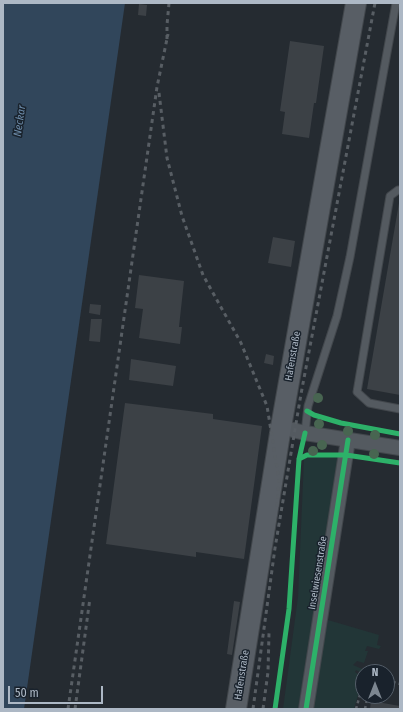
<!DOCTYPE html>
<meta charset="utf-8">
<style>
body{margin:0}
#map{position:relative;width:403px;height:712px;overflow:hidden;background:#252b31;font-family:"Fira Sans Condensed",sans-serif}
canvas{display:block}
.frame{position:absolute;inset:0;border:4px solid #adb8c5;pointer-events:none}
.north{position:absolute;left:355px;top:664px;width:40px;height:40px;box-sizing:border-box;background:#19222c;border:1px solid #545e69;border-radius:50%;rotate:0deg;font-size:11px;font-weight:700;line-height:16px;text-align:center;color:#adb8c5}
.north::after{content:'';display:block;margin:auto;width:14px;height:18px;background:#7d8791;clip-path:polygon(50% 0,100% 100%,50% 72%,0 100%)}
.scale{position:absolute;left:8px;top:686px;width:95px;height:18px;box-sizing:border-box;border:2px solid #adb8c5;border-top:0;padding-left:5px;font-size:12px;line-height:14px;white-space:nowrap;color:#adb8c5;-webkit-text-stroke:3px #19222c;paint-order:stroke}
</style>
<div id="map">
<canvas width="403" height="712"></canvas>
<div class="frame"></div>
<div class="north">N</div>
<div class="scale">50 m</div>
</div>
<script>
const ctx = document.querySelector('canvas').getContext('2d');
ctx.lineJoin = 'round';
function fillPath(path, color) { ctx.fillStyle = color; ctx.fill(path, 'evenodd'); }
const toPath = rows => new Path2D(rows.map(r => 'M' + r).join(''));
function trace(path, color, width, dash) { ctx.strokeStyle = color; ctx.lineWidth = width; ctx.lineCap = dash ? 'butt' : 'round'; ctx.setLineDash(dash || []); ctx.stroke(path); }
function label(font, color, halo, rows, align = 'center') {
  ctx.font = font + ' "Fira Sans Condensed",sans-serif'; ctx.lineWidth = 3; ctx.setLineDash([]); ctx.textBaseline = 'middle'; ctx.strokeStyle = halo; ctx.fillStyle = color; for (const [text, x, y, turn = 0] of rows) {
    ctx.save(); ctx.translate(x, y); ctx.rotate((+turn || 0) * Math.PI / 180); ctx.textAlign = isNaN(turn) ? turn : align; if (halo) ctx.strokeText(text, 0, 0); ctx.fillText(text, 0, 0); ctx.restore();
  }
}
fillPath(toPath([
 [340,456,298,709,283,709,298,597,304,459,308,457],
 [328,620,379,635,377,645,381,646,379,649,367,646,365,651,368,651,364,663,357,661,353,665,367,671,362,673,356,670,355,672,363,678,354,709,311,709]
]), '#223637');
fillPath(toPath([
 [3,3,125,3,24,709,3,709]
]), '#31465b');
fillPath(toPath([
 [139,4,147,5,146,16,138,15],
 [290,41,324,46,316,103,314,103,309,138,282,134,285,112,280,111],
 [399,203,400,203,400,395,367,389],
 [273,237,295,241,291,267,268,263],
 [139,275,184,281,179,327,182,327,180,344,139,338,143,309,135,308],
 [90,304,101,305,100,315,89,313],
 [91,319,102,319,100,342,89,341],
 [266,354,274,356,273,365,264,363],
 [131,359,176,366,173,386,129,380],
 [125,403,213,414,213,419,262,426,244,559,196,552,196,557,106,544],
 [234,601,240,602,232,655,227,654],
 [371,701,400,706,400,709,370,709]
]), '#3c4146');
const lane = toPath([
 [400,190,398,190,390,196,357,392,369,403,400,409],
 [305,433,308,406,337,316,350,257,396,3]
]);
const street = toPath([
 [281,427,305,433,400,448],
 [306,709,348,440]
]);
const secondary = toPath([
 [236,709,281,427,356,3]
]);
trace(lane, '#42474c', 9);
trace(street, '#42474c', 16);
trace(secondary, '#42474c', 22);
trace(toPath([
 [387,680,400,684],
 [387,690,389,688],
 [356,709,363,684],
 [365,709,367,699,370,696]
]), '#585e64', 2.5, [3, 3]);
trace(lane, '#545a60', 7);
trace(street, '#545a60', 14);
trace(secondary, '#585e65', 20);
trace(toPath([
 [167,39,167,25,169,3],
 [159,93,167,158,182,216,203,275,241,343,267,406,279,480,277,507],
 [68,709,157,87,168,34],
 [75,709,90,598],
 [253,709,275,548,301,394,375,3],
 [263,709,268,672,269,633]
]), '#585e64', 3, [4, 4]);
trace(toPath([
 [307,411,314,415,341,423,400,434],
 [299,459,307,455,346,455,400,463],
 [275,709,289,609,299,459,305,433],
 [306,709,348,440]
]), '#2db169', 5);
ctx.fillStyle = '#486551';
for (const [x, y] of [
 [318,398],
 [319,424],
 [348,431],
 [375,435],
 [322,445],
 [313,451],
 [374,454]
]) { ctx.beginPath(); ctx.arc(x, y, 5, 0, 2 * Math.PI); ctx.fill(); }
label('10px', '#adb8c5', '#19222c', [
 ["Hafenstraße",293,356,-80],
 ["Inselwiesenstraße",318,573,-81],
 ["Hafenstraße",242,675,-81]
]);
label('italic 11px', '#6d8caa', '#19222c', [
 ["Neckar",20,121,-82]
]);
</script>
